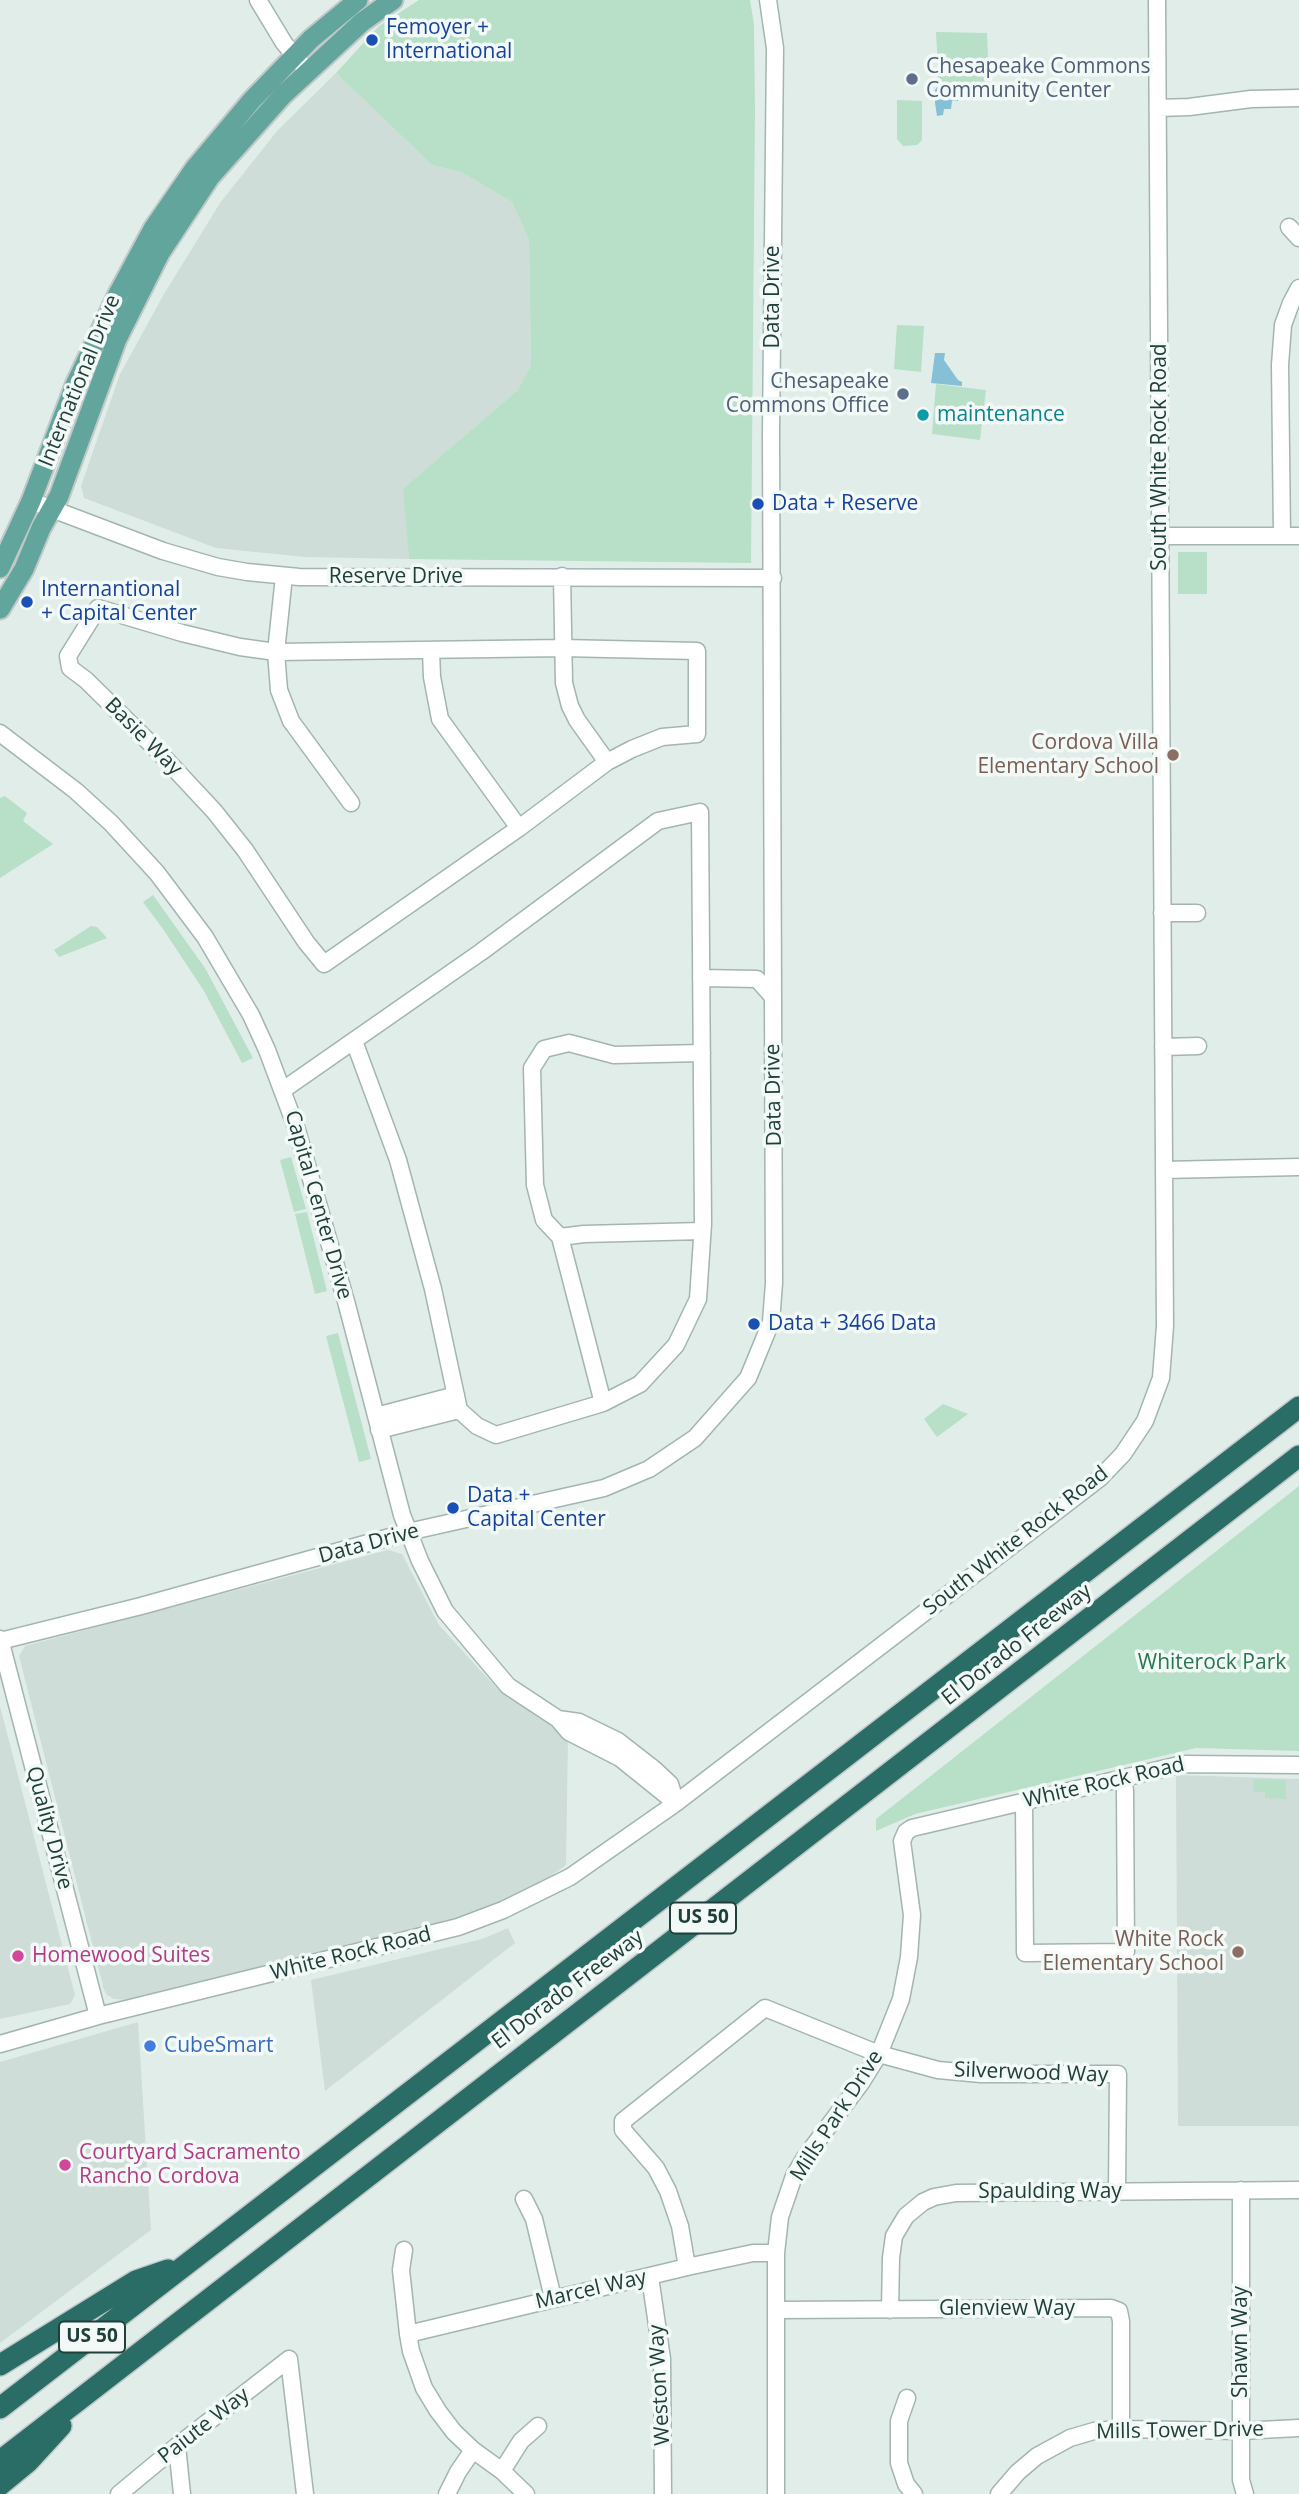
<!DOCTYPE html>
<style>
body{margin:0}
canvas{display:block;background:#e1ede9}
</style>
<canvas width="1299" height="2494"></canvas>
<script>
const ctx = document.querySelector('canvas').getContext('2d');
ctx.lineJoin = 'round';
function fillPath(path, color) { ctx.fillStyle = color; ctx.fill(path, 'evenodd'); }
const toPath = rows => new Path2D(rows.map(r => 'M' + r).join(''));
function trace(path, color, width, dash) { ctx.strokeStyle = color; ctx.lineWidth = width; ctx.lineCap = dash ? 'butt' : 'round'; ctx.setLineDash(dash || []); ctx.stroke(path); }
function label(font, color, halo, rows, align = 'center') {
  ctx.font = font + ' "Open Sans",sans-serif'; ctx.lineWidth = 7; ctx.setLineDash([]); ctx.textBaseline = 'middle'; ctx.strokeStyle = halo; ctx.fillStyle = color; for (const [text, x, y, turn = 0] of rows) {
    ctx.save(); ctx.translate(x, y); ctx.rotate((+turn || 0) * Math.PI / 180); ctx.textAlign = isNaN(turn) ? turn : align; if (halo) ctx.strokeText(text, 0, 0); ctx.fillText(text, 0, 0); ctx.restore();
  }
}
fillPath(toPath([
 [336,73,432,165,461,172,512,202,529,240,531,367,518,390,404,489,409,559,305,557,216,548,84,498,81,486,120,374,164,294,220,203,277,131],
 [388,1550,402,1554,439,1625,479,1669,499,1690,568,1737,566,1865,540,1884,503,1903,445,1923,128,2000,114,1999,107,1995,104,1990,19,1656,25,1646],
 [0,1706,75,1995,70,2004,0,2019],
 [1178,1775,1299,1779,1299,2126,1178,2126,1176,1777],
 [508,1928,515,1943,325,2091,311,1980,482,1939],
 [138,2022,151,2230,0,2343,0,2062]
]), '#cfddd8');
fillPath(toPath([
 [419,0,750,0,754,25,755,111,751,563,409,559,403,489,518,390,531,366,529,240,512,202,461,172,432,165,336,73,379,26],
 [936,32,987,33,989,85,939,86],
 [897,100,922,101,922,140,917,145,903,146,897,139],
 [897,325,924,326,921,372,894,369],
 [936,384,986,390,980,440,932,434],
 [1178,552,1207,552,1207,594,1178,594],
 [5,796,27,813,23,821,53,844,0,878,0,798],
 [153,895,205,968,253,1058,242,1063,204,991,163,929,143,902],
 [91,926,97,927,107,938,59,957,54,950],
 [291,1157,306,1209,294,1212,280,1160],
 [307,1212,327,1291,315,1294,295,1214],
 [338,1333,371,1459,359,1462,326,1336],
 [943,1404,968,1414,937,1437,924,1419],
 [1299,1486,1299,1751,1196,1748,915,1814,876,1831,876,1819],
 [1254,1779,1286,1780,1286,1799,1265,1798,1265,1792,1253,1792]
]), '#b8dfc7');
fillPath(toPath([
 [937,87,968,87,967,95,959,95,958,101,952,101,951,109,944,109,943,115,937,116,935,103,935,90],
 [935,353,945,353,944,360,958,380,962,382,962,386,931,383]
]), '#85c0d6');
const minor = toPath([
 [258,0,284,43,308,72],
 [1158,108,1189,107,1251,99,1299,98],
 [1289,227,1299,238],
 [31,501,163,551,218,567,247,572,299,577,773,578],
 [1160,536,1299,536],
 [1282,536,1280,365,1283,325,1291,303,1299,288],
 [284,576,276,652,279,690,291,721,351,803],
 [562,576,564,683,570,706,577,720,607,762],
 [98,608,182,633,240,647,276,652,562,648,697,651,697,734,662,737,632,749,607,762,519,828,324,964,306,942,245,850,214,811,158,751,86,680,70,668,68,656,98,608],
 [431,651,432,677,440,719,519,828],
 [0,733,76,791,111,823,157,873,205,937,251,1015,267,1050,297,1130,347,1305,402,1515,420,1561,445,1611,508,1686,558,1719,569,1732,620,1758,676,1803],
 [1162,913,1197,913],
 [701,978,757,979,773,997],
 [1163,1047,1198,1046],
 [283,1090,481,952,658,821,700,812,703,1224,698,1299,676,1345,640,1384,603,1403,496,1435,477,1426,459,1410,433,1289,398,1160,354,1041],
 [1164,1170,1299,1167],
 [560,1237,544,1220,535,1185,532,1068,544,1049,569,1043,614,1055,702,1053],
 [603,1403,560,1237,584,1234,702,1231],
 [376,1416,456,1395],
 [379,1430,459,1410],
 [0,1639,98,2016],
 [0,1641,141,1606,408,1532,604,1488,649,1469,695,1438,748,1378,753,1366,771,1322,774,1283,771,432,775,48,768,0],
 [558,1719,579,1722,618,1741,654,1769,670,1784,673,1794],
 [1024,1801,1025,1953,1126,1952,1125,1790,1123,1778],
 [0,2044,98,2016,458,1927,503,1910,570,1877,676,1803,1100,1478,1123,1454,1145,1421,1161,1378,1165,1326,1157,0],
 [1241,2190,1241,2480,1245,2494],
 [524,2199,534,2219,553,2298],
 [404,2250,401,2270,408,2334,411,2351,424,2388,438,2411,454,2432,473,2450,502,2471,526,2494],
 [687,2267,680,2226,668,2191,656,2168,623,2130,623,2121,765,2008,879,2054,938,2070,981,2074,1118,2074,1117,2192],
 [650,2277,662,2359,663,2494],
 [776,2310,1111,2308,1119,2311,1121,2321,1121,2429],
 [890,2310,891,2258,894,2236,906,2216,923,2202,934,2197,956,2193,1299,2190],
 [408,2334,687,2267,753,2253,776,2253],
 [289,2359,305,2494],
 [907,2398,899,2421,899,2463,906,2484,914,2494],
 [177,2446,182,2494],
 [502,2471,521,2441,538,2426],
 [119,2494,177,2446,289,2359],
 [447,2494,458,2472,473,2450],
 [776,2494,776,2253,780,2217,794,2176,806,2156,861,2083,879,2054,901,1999,909,1957,912,1915,902,1841,906,1832,912,1828,1183,1764,1299,1765],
 [999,2494,1018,2472,1037,2456,1070,2438,1094,2431,1121,2429,1241,2431,1299,2428]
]);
const major = toPath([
 [0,568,31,501,75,385,118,294,153,229,195,168,252,100,311,39,358,0],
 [0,609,24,569,41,528,59,496,117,339,160,253,210,177,283,95,362,22,393,0]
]);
const highway = toPath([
 [0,2365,136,2281,168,2270],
 [0,2408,1299,1407],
 [0,2461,1299,1456],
 [0,2485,28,2462,61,2426]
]);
trace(minor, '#a3b5b1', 19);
trace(major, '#c1c9c8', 23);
trace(highway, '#c1c9c8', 24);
trace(minor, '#fff', 16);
trace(major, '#62a59c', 19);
trace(highway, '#2a6d67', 21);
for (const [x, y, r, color] of [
 [372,40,7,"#1a4fb4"],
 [912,79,7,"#5c6f8a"],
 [903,394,7,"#5c6f8a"],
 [923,415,7,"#0f9aa8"],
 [758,504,7,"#1a4fb4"],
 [27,602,7,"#1a4fb4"],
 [1173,755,7,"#8d6e63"],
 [754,1324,7,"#1a4fb4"],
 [453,1508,7,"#1a4fb4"],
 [1238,1952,7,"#8d6e63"],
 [18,1956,7,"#d1479c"],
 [150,2046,7,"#3f7fe0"],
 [65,2165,7,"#d1479c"]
]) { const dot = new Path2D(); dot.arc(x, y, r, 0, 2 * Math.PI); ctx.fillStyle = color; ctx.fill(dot); trace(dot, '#f2f9f6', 2.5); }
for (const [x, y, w] of [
 [703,1918,66],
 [92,2337,66]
]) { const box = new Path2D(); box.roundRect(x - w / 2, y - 15.5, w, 31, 5); ctx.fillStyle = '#f2f9f6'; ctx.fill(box); trace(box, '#203f3a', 2); }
label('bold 19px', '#203f3a', null, [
 ["US 50",703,1918],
 ["US 50",92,2337]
]);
label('21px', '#164399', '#f2f9f6', [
 ["Femoyer +",386,28],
 ["International",386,52],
 ["Data + Reserve",772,504],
 ["Internantional",41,590],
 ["+ Capital Center",41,614],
 ["Data + 3466 Data",768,1324],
 ["Data +",467,1496],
 ["Capital Center",467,1520]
], 'left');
label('21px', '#4e5e75', '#f2f9f6', [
 ["Chesapeake Commons",926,67],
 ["Community Center",926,91],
 ["Chesapeake",889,382,"right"],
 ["Commons Office",889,406,"right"]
], 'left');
label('21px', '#203f3a', '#f2f9f6', [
 ["Data Drive",773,297,-90],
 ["International Drive",80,381,-68],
 ["South White Rock Road",1160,457,-90],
 ["Reserve Drive",396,577],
 ["Basie Way",143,737,45],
 ["Data Drive",774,1095,-91],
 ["Capital Center Drive",318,1205,74],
 ["South White Rock Road",1016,1541,-38],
 ["Data Drive",369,1544,-15],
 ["El Dorado Freeway",1017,1645,-38],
 ["White Rock Road",1104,1783,-13],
 ["Quality Drive",49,1828,75],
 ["White Rock Road",351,1954,-14],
 ["El Dorado Freeway",568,1990,-37],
 ["Silverwood Way",1031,2073,2],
 ["Mills Park Drive",837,2116,-57],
 ["Spaulding Way",1050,2192],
 ["Marcel Way",591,2290,-13],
 ["Glenview Way",1007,2309],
 ["Shawn Way",1241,2342,-90],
 ["Weston Way",660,2385,-93],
 ["Paiute Way",204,2426,-38],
 ["Mills Tower Drive",1180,2431,-1]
]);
label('21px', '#0d838f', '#f2f9f6', [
 ["maintenance",937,415]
], 'left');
label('21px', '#785e54', '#f2f9f6', [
 ["Cordova Villa",1159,743],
 ["Elementary School",1159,767],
 ["White Rock",1224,1940],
 ["Elementary School",1224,1964]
], 'right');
label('21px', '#277850', '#f2f9f6', [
 ["Whiterock Park",1212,1663]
]);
label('21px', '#b23c85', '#f2f9f6', [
 ["Homewood Suites",32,1956],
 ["Courtyard Sacramento",79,2153],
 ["Rancho Cordova",79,2177]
], 'left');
label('21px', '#366cbe', '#f2f9f6', [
 ["CubeSmart",164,2046]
], 'left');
</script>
